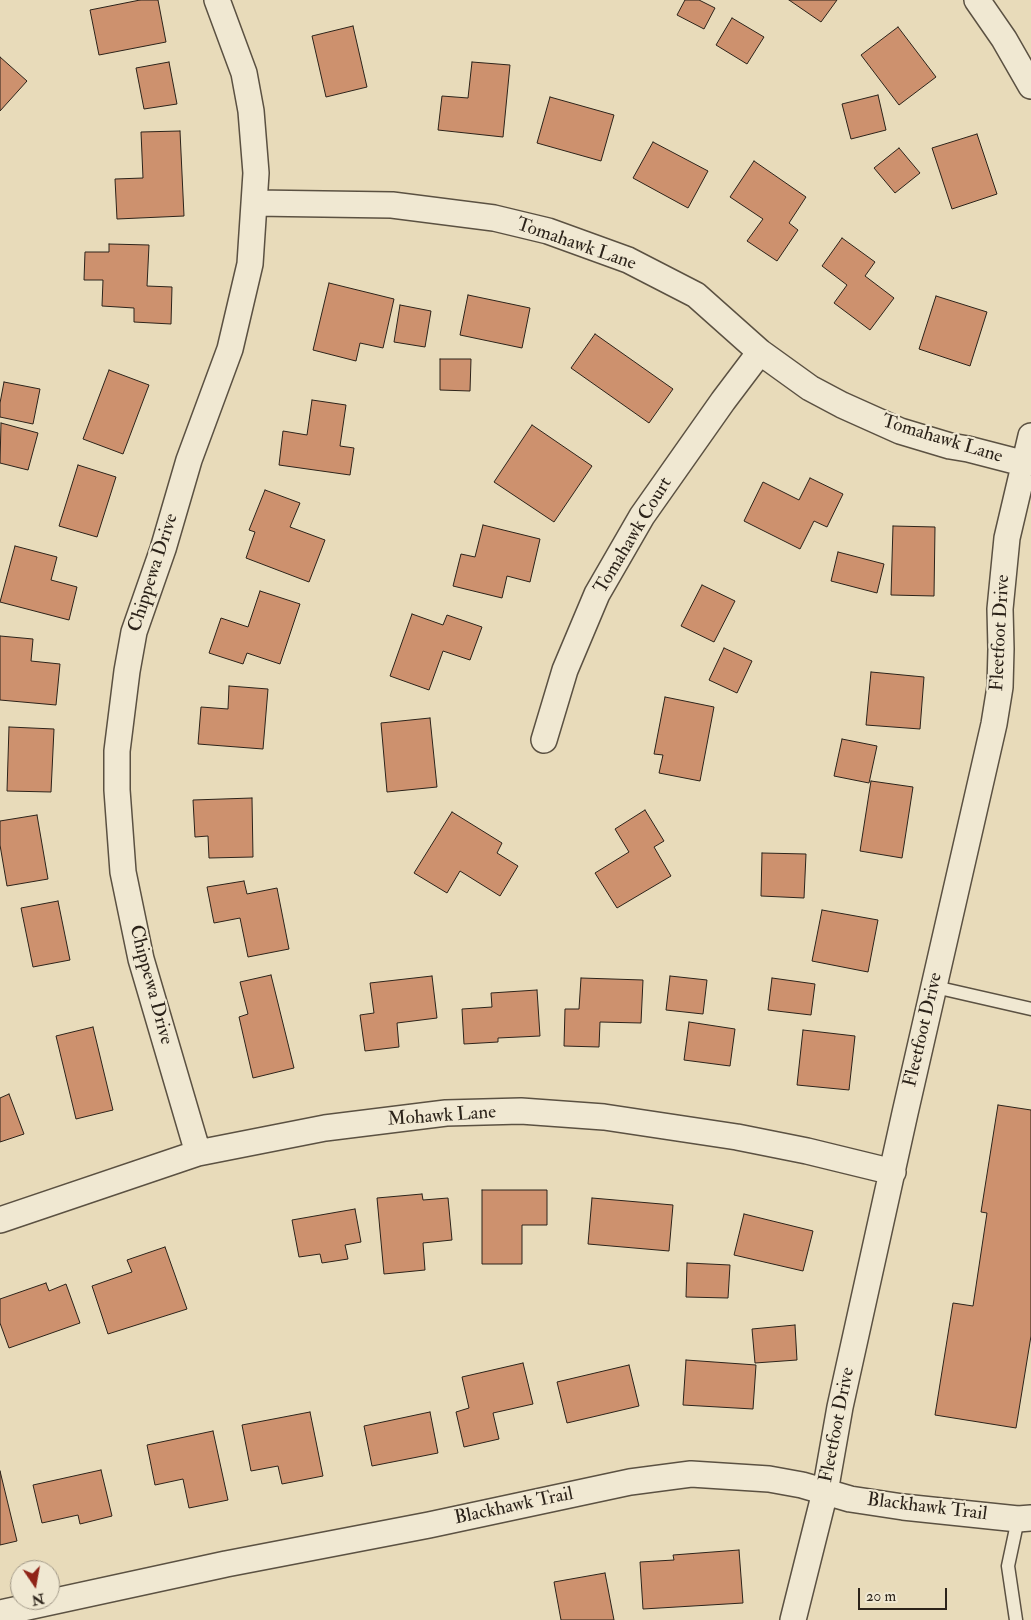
<!DOCTYPE html>
<style>
body{margin:0}
#map{position:relative;width:1031px;height:1620px;overflow:hidden;background:#e8dbba;font-family:"IM FELL Double Pica",serif}
canvas{display:block}
.north{position:absolute;left:10px;top:1560px;width:50px;height:50px;box-sizing:border-box;background:#f0e8d2;border:1px solid #a29988;border-radius:50%;rotate:168deg;font-size:14px;font-weight:700;line-height:20px;text-align:center;color:#2c231a}
.north::after{content:'';display:block;margin:auto;width:18px;height:22px;background:#8f2418;clip-path:polygon(50% 0,100% 100%,50% 72%,0 100%)}
.scale{position:absolute;left:858px;top:1588px;width:89px;height:22px;box-sizing:border-box;border:2px solid #2c231a;border-top:0;padding-left:6px;font-size:15px;line-height:18px;white-space:nowrap;color:#2c231a;-webkit-text-stroke:4px #f0e8d2;paint-order:stroke}
</style>
<div id="map">
<canvas width="1031" height="1620"></canvas>
<div class="north">N</div>
<div class="scale">20 m</div>
</div>
<script>
const ctx = document.querySelector('canvas').getContext('2d');
ctx.lineJoin = 'round';
function fillPath(path, color) { ctx.fillStyle = color; ctx.fill(path, 'evenodd'); }
const toPath = rows => new Path2D(rows.map(r => 'M' + r).join(''));
function trace(path, color, width, dash) { ctx.strokeStyle = color; ctx.lineWidth = width; ctx.lineCap = dash ? 'butt' : 'round'; ctx.setLineDash(dash || []); ctx.stroke(path); }
function label(font, color, halo, rows, align = 'center') {
  ctx.font = font + ' "IM FELL Double Pica",serif'; ctx.lineWidth = 4.5; ctx.setLineDash([]); ctx.textBaseline = 'middle'; ctx.strokeStyle = halo; ctx.fillStyle = color; for (const [text, x, y, turn = 0] of rows) {
    ctx.save(); ctx.translate(x, y); ctx.rotate((+turn || 0) * Math.PI / 180); ctx.textAlign = isNaN(turn) ? turn : align; if (halo) ctx.strokeText(text, 0, 0); ctx.fillText(text, 0, 0); ctx.restore();
  }
}
const building = toPath([
 [140,0,158,0,166,42,99,55,90,10,140,0],
 [685,0,699,0,715,8,704,29,677,15,685,0],
 [789,0,837,0,821,22,789,0],
 [732,18,764,37,747,64,716,45,732,18],
 [353,26,367,87,326,97,312,36,353,26],
 [898,27,936,77,899,105,861,55,898,27],
 [0,57,27,81,0,111,0,57],
 [169,62,177,104,144,109,136,68,169,62],
 [472,62,510,65,503,137,438,130,442,96,468,98,472,62],
 [878,95,886,130,851,139,842,104,878,95],
 [550,97,614,115,601,161,537,143,550,97],
 [180,131,184,216,117,219,115,179,143,178,141,132,180,131],
 [977,134,997,194,952,209,932,148,977,134],
 [653,142,708,171,688,208,633,178,653,142],
 [899,148,920,173,895,193,874,168,899,148],
 [754,161,806,197,789,223,798,230,777,261,747,241,763,219,730,197,754,161],
 [842,238,875,262,865,276,894,298,870,330,834,303,847,285,822,266,842,238],
 [109,244,149,245,147,286,172,287,171,324,134,322,134,308,102,306,103,280,84,280,85,252,109,252,109,244],
 [329,283,394,299,383,348,360,343,356,361,313,350,329,283],
 [468,295,530,308,522,348,460,335,468,295],
 [936,296,987,312,970,366,919,349,936,296],
 [400,305,431,311,425,347,394,342,400,305],
 [595,334,673,389,649,423,571,368,595,334],
 [440,359,471,359,470,391,440,390,440,359],
 [109,370,149,385,123,454,83,439,109,370],
 [4,382,40,389,33,424,0,417,0,403,4,382],
 [312,400,346,405,340,446,354,448,350,475,279,465,283,431,307,435,312,400],
 [1,423,38,433,28,470,0,463,1,423],
 [532,425,592,466,554,522,494,482,532,425],
 [78,465,116,477,97,537,59,526,78,465],
 [810,478,843,494,827,527,814,521,800,549,744,521,763,482,799,500,810,478],
 [265,490,300,503,290,527,325,540,309,582,246,558,255,532,249,530,265,490],
 [483,525,540,539,530,582,507,576,502,598,453,586,461,554,475,557,483,525],
 [893,526,935,527,934,596,891,595,893,526],
 [15,546,57,557,51,580,77,587,69,620,0,602,15,546],
 [838,552,884,564,877,593,831,581,838,552],
 [702,585,735,601,714,642,681,626,702,585],
 [260,591,300,604,280,664,247,653,243,664,209,653,221,618,248,627,260,591],
 [412,614,443,625,447,615,482,627,470,660,443,651,429,690,390,676,412,614],
 [0,636,33,639,31,661,60,664,56,705,0,700,0,636],
 [724,648,752,661,737,693,709,680,724,648],
 [871,672,924,677,920,729,866,725,871,672],
 [229,686,268,689,263,749,198,744,201,707,228,709,229,686],
 [665,697,714,707,700,781,659,773,663,755,654,754,665,697],
 [430,718,437,787,387,792,381,723,430,718],
 [9,727,54,729,51,792,7,791,9,727],
 [842,739,877,746,869,783,834,776,842,739],
 [871,781,913,787,902,858,860,851,871,781],
 [252,798,253,857,209,858,208,836,195,837,193,800,252,798],
 [645,810,664,841,654,847,671,876,617,908,595,873,629,852,615,829,645,810],
 [452,812,502,843,497,853,518,866,500,896,460,871,447,893,414,873,452,812],
 [37,815,48,879,7,886,0,845,0,821,37,815],
 [762,853,806,854,804,898,761,896,762,853],
 [244,881,247,894,277,888,289,949,248,957,240,918,214,923,207,887,244,881],
 [58,901,70,960,33,967,21,908,58,901],
 [822,910,878,920,868,972,812,961,822,910],
 [271,975,294,1068,253,1078,239,1017,248,1014,240,982,271,975],
 [432,976,437,1018,397,1023,399,1047,365,1051,360,1015,374,1013,370,983,432,976],
 [670,976,707,980,703,1014,666,1010,670,976],
 [581,978,643,980,641,1023,600,1022,599,1047,564,1046,565,1009,579,1009,581,978],
 [772,978,815,984,811,1015,768,1010,772,978],
 [537,990,540,1036,498,1038,498,1042,464,1044,462,1009,492,1007,491,993,537,990],
 [689,1022,735,1029,730,1066,684,1060,689,1022],
 [93,1027,113,1110,76,1119,56,1036,93,1027],
 [803,1030,855,1036,849,1090,797,1085,803,1030],
 [9,1094,24,1134,0,1142,0,1098,9,1094],
 [998,1105,1031,1110,1031,1336,1016,1428,935,1415,953,1303,973,1306,987,1213,981,1212,998,1105],
 [482,1190,547,1190,547,1225,522,1225,522,1264,482,1264,482,1190],
 [422,1194,423,1200,448,1198,452,1240,423,1243,425,1270,384,1274,377,1198,422,1194],
 [592,1198,673,1205,669,1251,588,1244,592,1198],
 [355,1209,361,1242,345,1245,348,1259,322,1263,320,1254,299,1257,292,1220,355,1209],
 [744,1214,813,1231,803,1271,734,1255,744,1214],
 [165,1247,187,1309,108,1334,92,1286,132,1272,127,1260,165,1247],
 [687,1263,730,1265,728,1298,686,1297,687,1263],
 [46,1283,49,1291,66,1284,80,1323,9,1348,0,1323,0,1299,46,1283],
 [795,1325,797,1360,755,1363,752,1329,795,1325],
 [686,1360,756,1365,753,1409,683,1405,686,1360],
 [523,1363,533,1404,493,1413,499,1439,464,1447,456,1412,469,1408,462,1377,523,1363],
 [629,1365,639,1406,567,1423,557,1382,629,1365],
 [310,1412,323,1476,282,1484,278,1466,251,1471,242,1425,310,1412],
 [430,1412,438,1453,372,1466,364,1426,430,1412],
 [213,1431,228,1500,189,1508,183,1479,155,1485,147,1445,213,1431],
 [101,1470,112,1516,80,1524,78,1515,42,1523,33,1485,101,1470],
 [0,1471,17,1541,0,1545,0,1471],
 [739,1550,743,1603,643,1609,640,1562,674,1560,673,1555,739,1550],
 [605,1573,614,1620,561,1620,554,1582,605,1573]
]);
fillPath(building, '#cd916e');
trace(building, '#2c231a', 1);
const service = toPath([
 [935,987,1031,1009],
 [1016,1620,1008,1566,1018,1519]
]);
const minor = toPath([
 [977,0,1004,39,1031,86],
 [255,203,392,205,494,218,548,231,628,260,696,295,760,352,810,388,842,405,900,431,950,446,968,449,1026,464],
 [544,740,565,670,597,594,642,516,723,401,760,352],
 [198,1153,141,959,123,872,117,790,117,751,127,671,134,632,163,549,189,460,230,349,250,264,256,173,251,111,244,73,217,0],
 [0,1220,198,1153,325,1128,446,1113,521,1111,604,1117,737,1137,807,1151,893,1172],
 [0,1613,226,1564,429,1525,630,1482,691,1474,769,1479,802,1485,850,1499,903,1507,1018,1519,1031,1518],
 [793,1620,825,1492,840,1407,905,1113,994,724,1000,687,1001,649,1000,609,1007,538,1031,436]
]);
trace(service, '#5b5142', 15);
trace(minor, '#5b5142', 28);
trace(service, '#f0e8d2', 12);
trace(minor, '#f0e8d2', 25);
label('19px', '#2c231a', '#f0e8d2', [
 ["Tomahawk Lane",576,245,19],
 ["Tomahawk Lane",942,440,17],
 ["Tomahawk Court",634,536,-59],
 ["Chippewa Drive",154,573,-72],
 ["Fleetfoot Drive",1001,633,-87],
 ["Chippewa Drive",150,985,75],
 ["Fleetfoot Drive",924,1030,-77],
 ["Mohawk Lane",442,1117,-4],
 ["Fleetfoot Drive",838,1425,-79],
 ["Blackhawk Trail",514,1507,-12],
 ["Blackhawk Trail",927,1508,7]
]);
</script>
